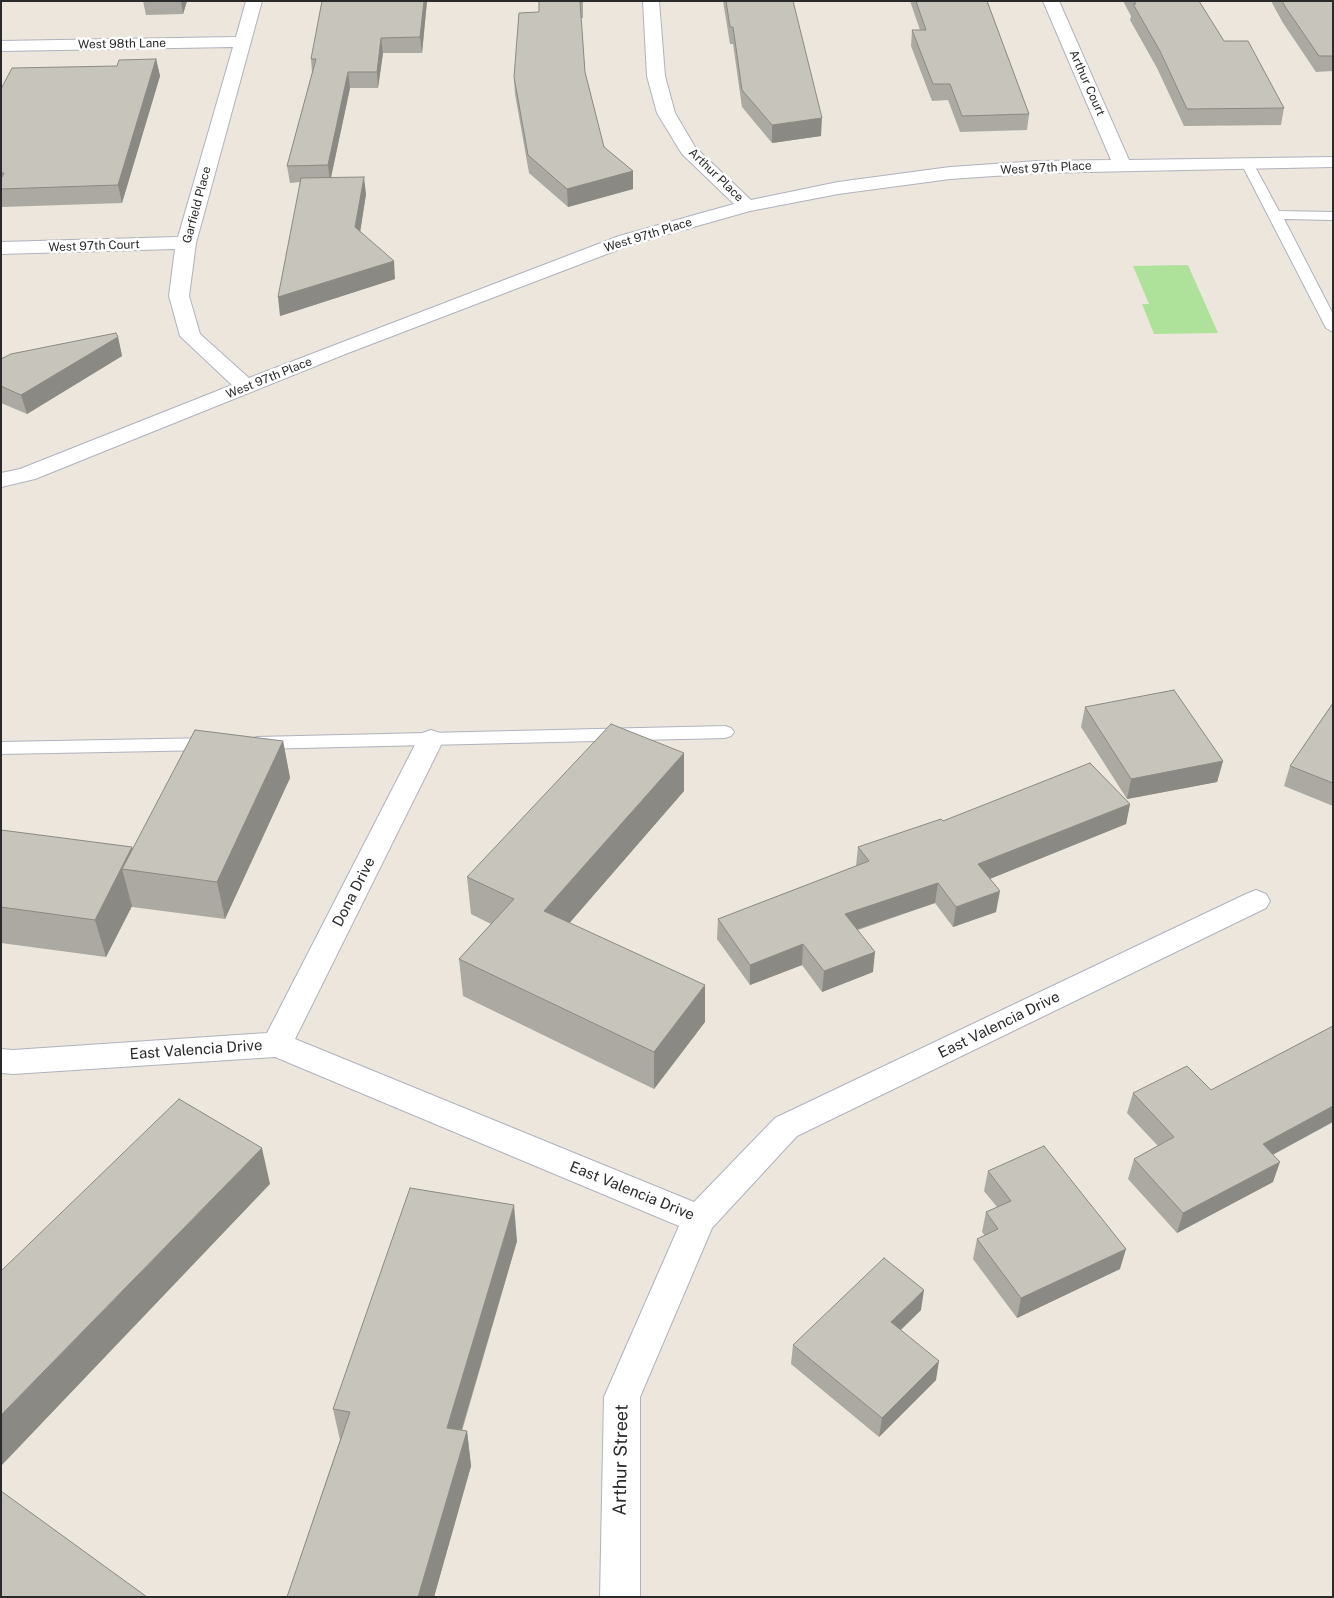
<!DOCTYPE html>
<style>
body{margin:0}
#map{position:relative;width:1334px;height:1598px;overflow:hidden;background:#ece6dd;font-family:"Public Sans",sans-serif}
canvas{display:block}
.frame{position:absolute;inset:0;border:2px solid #2a2a2a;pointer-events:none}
</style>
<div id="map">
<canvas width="1334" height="1598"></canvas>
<div class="frame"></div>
</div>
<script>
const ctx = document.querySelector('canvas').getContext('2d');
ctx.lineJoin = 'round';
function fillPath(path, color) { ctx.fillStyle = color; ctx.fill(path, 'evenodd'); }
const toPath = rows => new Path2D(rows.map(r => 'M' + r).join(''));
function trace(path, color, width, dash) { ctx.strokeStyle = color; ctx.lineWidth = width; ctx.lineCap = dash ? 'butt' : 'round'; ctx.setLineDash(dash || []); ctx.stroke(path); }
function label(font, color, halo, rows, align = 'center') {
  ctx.font = font + ' "Public Sans",sans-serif'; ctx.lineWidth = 5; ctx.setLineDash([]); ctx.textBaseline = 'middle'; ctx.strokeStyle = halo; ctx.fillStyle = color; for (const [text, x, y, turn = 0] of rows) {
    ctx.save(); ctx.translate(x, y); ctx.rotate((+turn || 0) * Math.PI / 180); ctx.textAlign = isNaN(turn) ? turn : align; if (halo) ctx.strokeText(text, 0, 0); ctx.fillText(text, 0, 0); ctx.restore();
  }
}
fillPath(toPath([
 [1188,265,1218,333,1154,334,1142,304,1149,304,1133,266]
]), '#aee29a');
const lane = toPath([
 [1247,159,1253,163,1279,211,1333,212,1333,220,1284,219,1333,314,1333,332,1326,328,1241,163,1247,159],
 [725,726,731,728,734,732,731,736,725,738,257,749,251,747,248,743,251,739,257,737,725,726],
 [212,738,218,740,221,744,218,748,212,750,1,754,1,742,212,738]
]);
const street = toPath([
 [246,1,262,1,196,243,189,296,200,334,249,378,619,236,734,204,682,154,657,113,647,76,643,1,659,1,665,76,675,113,695,147,751,200,838,182,950,167,1038,161,1111,160,1043,1,1059,1,1129,160,1333,157,1333,167,1038,173,950,179,838,194,750,211,633,244,348,353,35,479,1,487,1,473,20,469,232,385,180,336,169,296,175,249,1,254,1,242,178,237,233,47,1,51,1,41,236,37,246,1],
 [431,730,440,733,444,739,295,1039,694,1202,775,1118,1246,894,1256,890,1266,894,1270,901,1266,908,797,1136,712,1228,640,1397,640,1597,600,1597,604,1397,679,1226,275,1057,13,1074,1,1073,1,1049,13,1050,267,1033,418,739,422,733,431,730]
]);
trace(lane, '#b0b2be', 2);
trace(street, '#b0b2be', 2);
fillPath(lane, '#fff');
fillPath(street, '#fff');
fillPath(toPath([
 [143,1,187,1,183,14,146,15],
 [427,1,422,53,383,53,378,88,350,88,331,177,366,194,360,231,395,279,280,316,300,182,290,183,287,166,312,73,311,59],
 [583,1,583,18,581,18,585,72,604,147,633,171,633,189,568,207,529,173,515,94,514,77,539,12],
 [723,1,793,1,821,136,772,143,742,107,733,44,730,44],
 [910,1,987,1,1029,114,1027,130,960,132,948,100,932,101,911,46,912,30,920,30],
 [1123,1,1199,1,1224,41,1284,108,1281,125,1184,126,1157,68,1130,20,1131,16],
 [1271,1,1333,1,1333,71,1316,72,1283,23],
 [156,59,160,76,122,203,2,207,1,89,117,66],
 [118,337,122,356,27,414,1,403,1,359],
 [1333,703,1333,806,1284,786,1290,766],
 [1085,707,1223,761,1217,782,1127,799,1081,727],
 [283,741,290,778,225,919,132,907,132,906,106,957,1,943,1,830,133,849],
 [684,791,569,923,705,1022,654,1089,463,996,459,959,491,924,471,914,467,877],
 [1130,804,1126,824,989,879,996,912,953,927,935,903,858,930,873,972,822,992,802,965,750,985,717,939,718,919,856,866,858,847,943,821],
 [1133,1093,1273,1155,1273,1182,1177,1233,1128,1179,1134,1159,1158,1146,1127,1113],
 [988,1171,1120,1269,1017,1318,973,1259,977,1239,985,1236,982,1232,986,1212,997,1207,984,1191],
 [517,1241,462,1431,467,1431,471,1466,434,1597,287,1597,340,1440,333,1409],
 [921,1310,901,1330,936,1380,879,1437,791,1364,793,1345]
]), '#aba9a1');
fillPath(toPath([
 [181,1,187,1,183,14],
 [424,1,427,1,422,53,420,37],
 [381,38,383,53,378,88,377,72],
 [156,59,160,76,122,203,118,185],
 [348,72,350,88,330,182,328,165],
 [822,118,821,136,772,143,772,125],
 [633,171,633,189,568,207,567,189],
 [364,177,366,194,358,246,355,227],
 [394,261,395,279,280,316,278,297],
 [118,337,122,356,27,414,21,395],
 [283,741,290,778,225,919,217,882],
 [684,753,684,791,547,949,544,911],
 [1223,761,1217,782,1127,799,1131,779],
 [1130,804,1126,824,975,885,978,864],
 [132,847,139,872,122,869,132,906,106,957,95,920],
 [938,883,935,903,843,934,845,914],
 [1000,891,996,912,953,927,956,907],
 [803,944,802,965,750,985,750,965],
 [875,952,873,972,822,992,824,971],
 [705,985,705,1022,654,1089,654,1052],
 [1333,1106,1333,1122,1256,1164,1263,1144],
 [262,1148,270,1184,1,1466,1,1415],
 [1280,1162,1273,1182,1177,1233,1183,1213],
 [514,1205,517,1241,452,1462,447,1428],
 [1126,1249,1120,1269,1017,1318,1021,1298],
 [924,1290,921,1310,888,1342,891,1322],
 [939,1361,936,1380,879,1437,882,1418],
 [467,1431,471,1466,434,1597,418,1597]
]), '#8b8983');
const building = toPath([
 [322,1,424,1,420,37,381,38,377,72,348,72,328,165,287,166,316,59,311,59,322,1],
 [539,1,583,1,583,2,580,2,585,72,604,147,633,171,567,189,528,155,514,77,519,13,539,12,539,1],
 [726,1,793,1,822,118,772,125,742,90,733,27,730,27,726,1],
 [916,1,987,1,1029,114,962,116,950,84,933,84,912,30,926,30,916,1],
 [1134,1,1199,1,1224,41,1248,41,1284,108,1187,109,1160,51,1133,4,1136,4,1134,1],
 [1282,1,1333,1,1333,56,1319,56,1286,8,1282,1],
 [156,59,118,185,1,189,1,179,4,173,1,173,1,89,12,68,117,66,119,60,156,59],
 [364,177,355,227,394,261,278,297,301,178,364,177],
 [116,333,118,337,21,395,1,386,1,359,11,354,116,333],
 [1174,690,1223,761,1131,779,1085,707,1174,690],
 [1333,703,1333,783,1290,766,1333,703],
 [611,724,684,753,544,911,705,985,654,1052,459,959,514,899,467,877,611,724],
 [195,730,283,741,217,882,122,869,195,730],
 [1090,763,1130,804,978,864,1000,891,956,907,938,883,845,914,875,952,824,971,803,944,750,965,718,919,869,861,858,847,941,819,943,821,1090,763],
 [1,830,132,847,95,920,1,907,1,830],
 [1333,1026,1333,1106,1263,1144,1280,1162,1183,1213,1134,1159,1174,1137,1133,1093,1187,1066,1211,1090,1333,1026],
 [179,1099,262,1148,1,1415,1,1271,179,1099],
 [1044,1146,1126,1249,1021,1298,977,1239,998,1229,986,1212,1011,1201,988,1171,1044,1146],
 [410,1188,514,1205,447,1428,467,1431,418,1597,287,1597,350,1412,333,1409,410,1188],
 [884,1258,924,1290,891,1322,939,1361,882,1418,793,1345,884,1258],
 [1,1491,147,1597,1,1597,1,1491]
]);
fillPath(building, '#c7c4bb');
trace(building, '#8b8983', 1);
label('12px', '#2a2a2a', '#fff', [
 ["West 98th Lane",122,44,-1],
 ["Arthur Court",1087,83,66],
 ["West 97th Place",1046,168,-3],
 ["Arthur Place",716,175,44],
 ["Garfield Place",197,205,-75],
 ["West 97th Place",648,235,-17],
 ["West 97th Court",94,246,-2],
 ["West 97th Place",269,378,-22]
]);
label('15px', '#2a2a2a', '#fff', [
 ["Dona Drive",354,892,-63],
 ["East Valencia Drive",999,1025,-26],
 ["East Valencia Drive",196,1050,-4],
 ["East Valencia Drive",632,1191,22]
]);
label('18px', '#2a2a2a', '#fff', [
 ["Arthur Street",621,1460,-89]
]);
</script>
